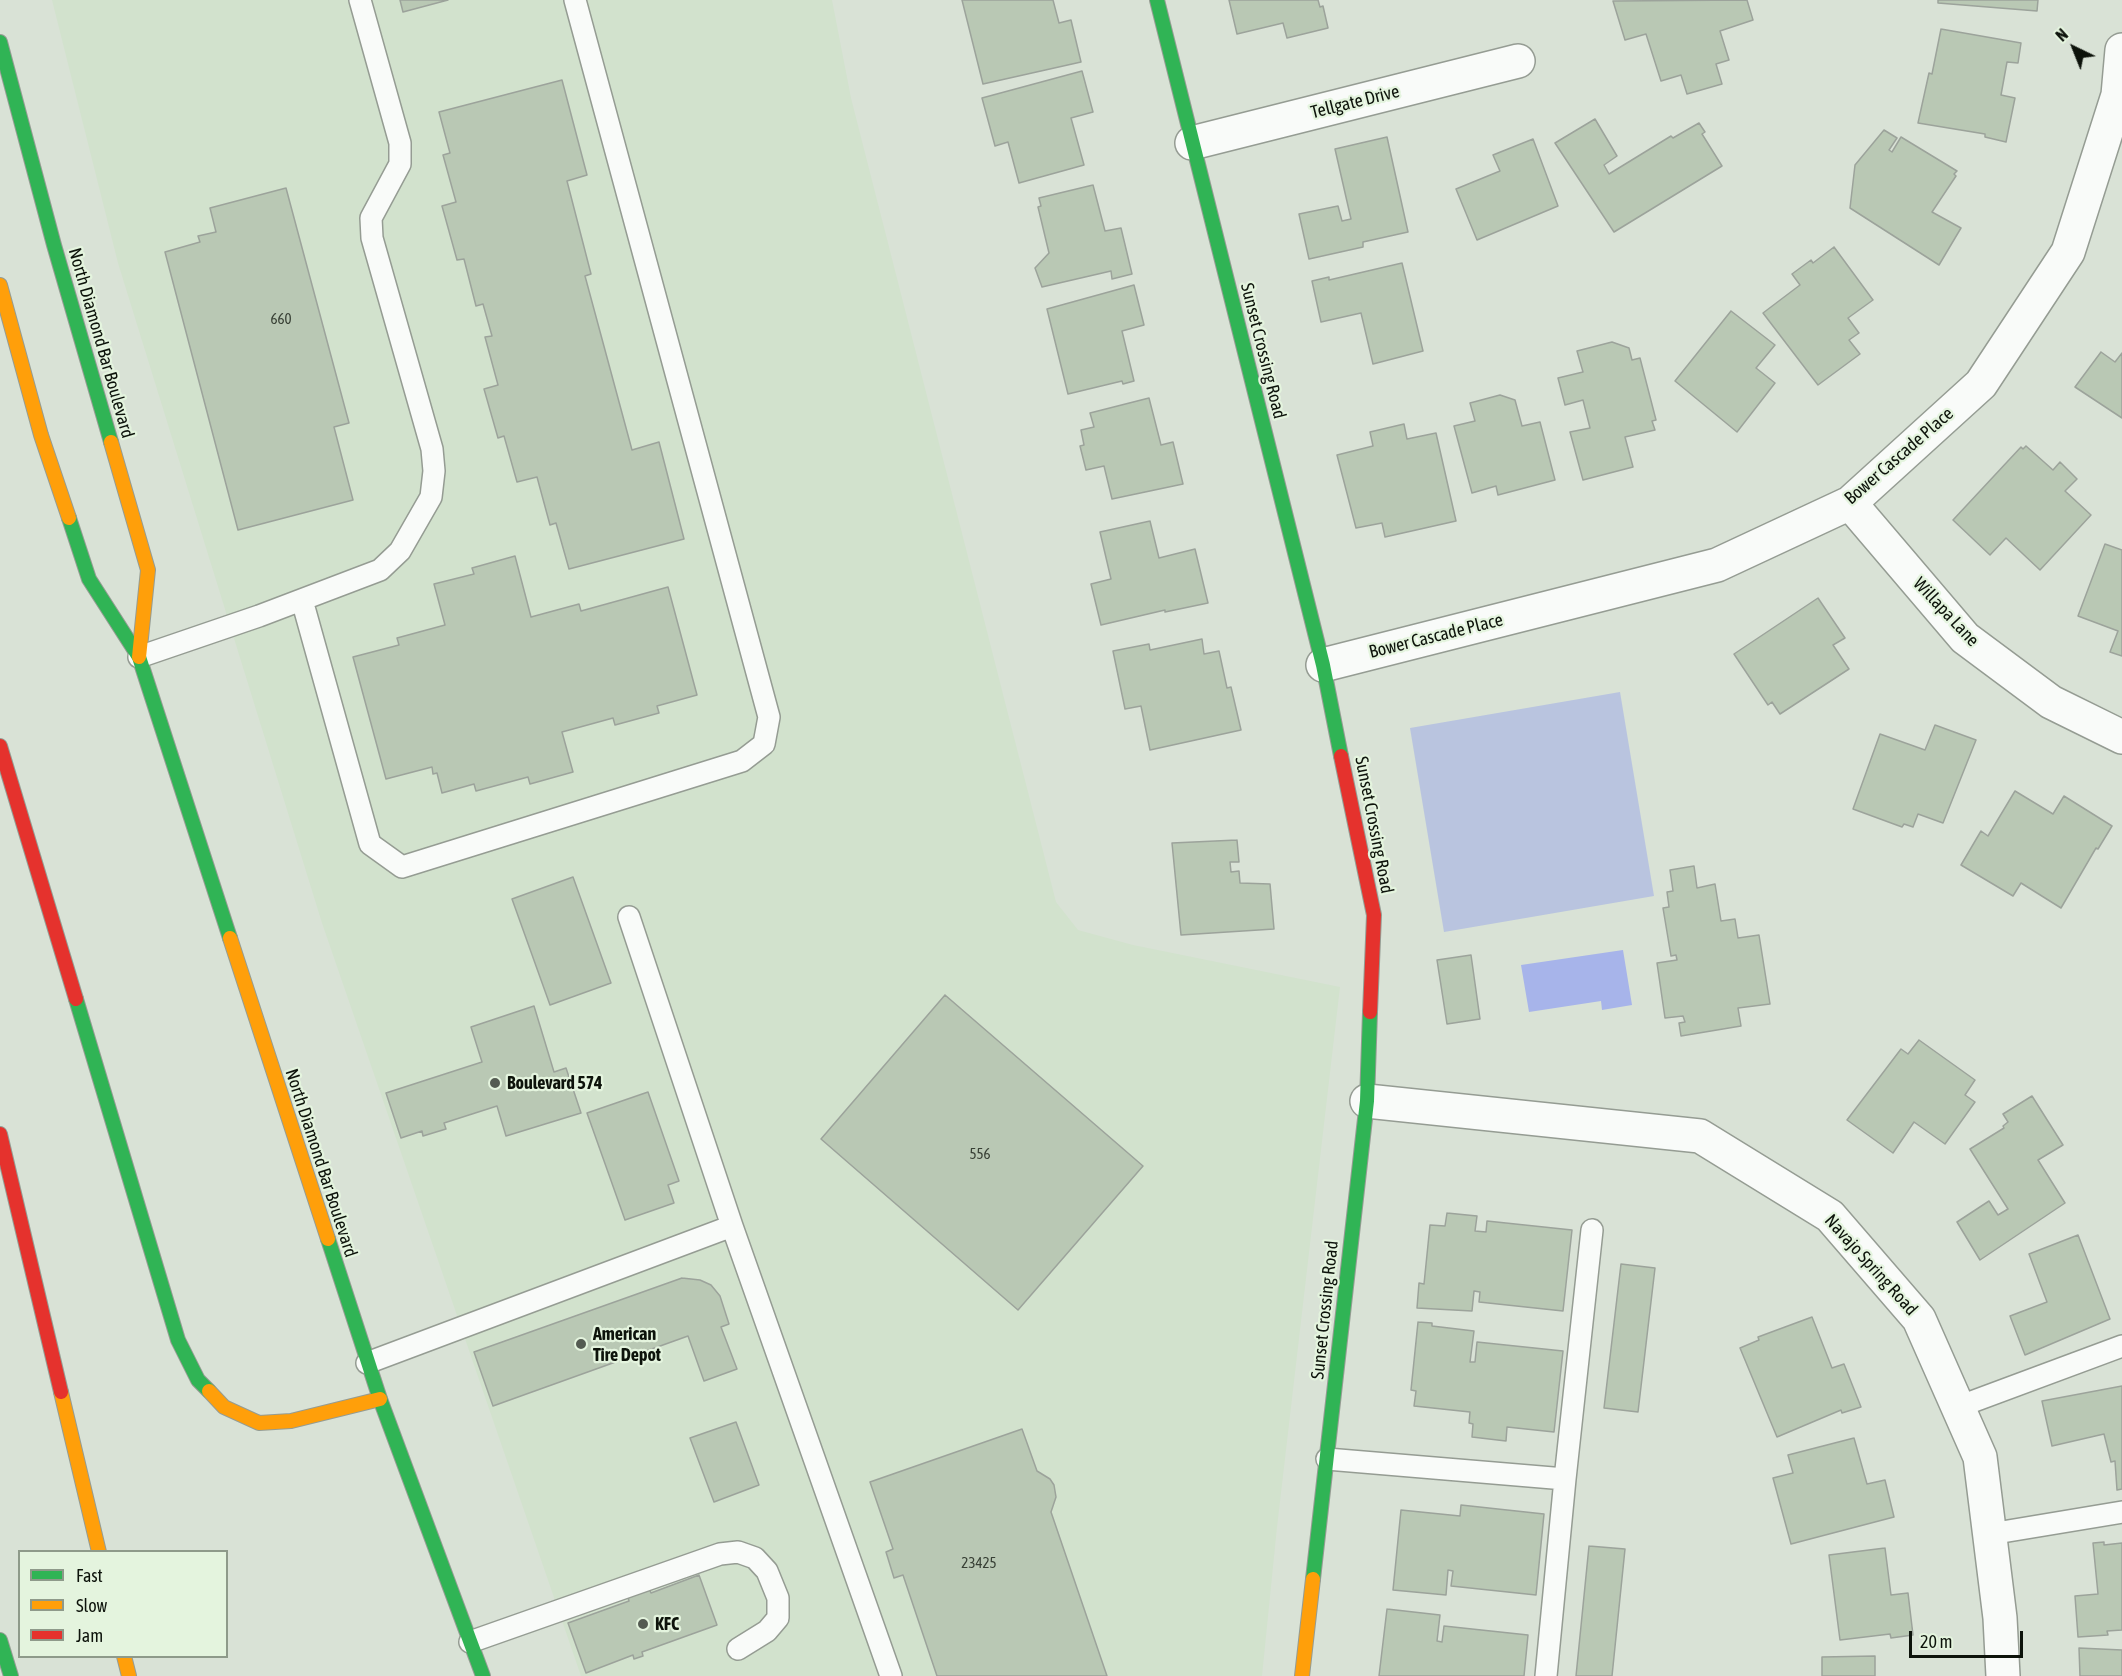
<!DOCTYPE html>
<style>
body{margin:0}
#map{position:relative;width:2122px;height:1676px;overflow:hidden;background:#d9e2d6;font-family:"Asap Condensed",sans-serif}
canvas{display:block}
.legend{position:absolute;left:18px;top:1550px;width:210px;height:108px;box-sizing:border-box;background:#e4f4de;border:2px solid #8e9a8a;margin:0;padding:8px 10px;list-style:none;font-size:18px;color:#0d130b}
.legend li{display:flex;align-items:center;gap:12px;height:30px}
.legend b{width:30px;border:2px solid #8e9a8a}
.north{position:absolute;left:2044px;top:18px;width:60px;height:60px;-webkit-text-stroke:4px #e4f4de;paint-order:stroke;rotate:317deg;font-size:16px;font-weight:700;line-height:24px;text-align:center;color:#0d130b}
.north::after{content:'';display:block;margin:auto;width:21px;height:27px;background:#0d130b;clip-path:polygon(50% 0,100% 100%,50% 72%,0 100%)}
.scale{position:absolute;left:1909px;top:1631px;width:114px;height:27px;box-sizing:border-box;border:3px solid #0d130b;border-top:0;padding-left:8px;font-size:18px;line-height:21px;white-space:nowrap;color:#0d130b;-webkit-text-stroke:4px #e4f4de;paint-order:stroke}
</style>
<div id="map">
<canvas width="2122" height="1676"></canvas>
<ul class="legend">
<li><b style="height:8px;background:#30b455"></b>Fast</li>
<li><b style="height:8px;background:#ff9f0a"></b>Slow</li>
<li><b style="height:8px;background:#e5322d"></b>Jam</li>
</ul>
<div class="north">N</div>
<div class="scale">20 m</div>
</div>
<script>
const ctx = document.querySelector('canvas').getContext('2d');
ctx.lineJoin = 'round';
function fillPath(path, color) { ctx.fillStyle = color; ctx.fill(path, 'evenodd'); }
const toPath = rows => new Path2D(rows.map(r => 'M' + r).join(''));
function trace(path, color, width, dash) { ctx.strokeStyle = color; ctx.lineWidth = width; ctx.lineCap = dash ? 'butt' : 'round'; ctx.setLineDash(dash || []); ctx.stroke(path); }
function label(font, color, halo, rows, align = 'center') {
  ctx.font = font + ' "Asap Condensed",sans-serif'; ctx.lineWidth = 4.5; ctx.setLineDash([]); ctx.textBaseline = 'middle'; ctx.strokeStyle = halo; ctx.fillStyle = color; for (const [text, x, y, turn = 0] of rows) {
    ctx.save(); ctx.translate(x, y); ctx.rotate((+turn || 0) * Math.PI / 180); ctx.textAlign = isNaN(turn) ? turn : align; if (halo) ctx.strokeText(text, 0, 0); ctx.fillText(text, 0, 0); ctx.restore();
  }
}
fillPath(toPath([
 [52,0,832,0,851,98,1056,902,1078,930,1133,945,1340,987,1277,1527,1262,1676,581,1676,322,923,118,263]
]), '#d2e2cd');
fillPath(toPath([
 [1620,692,1654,896,1444,932,1410,728]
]), '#b9c4df');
fillPath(toPath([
 [1623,950,1632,1005,1602,1010,1601,1001,1529,1012,1521,965]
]), '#a7b4ea');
const building = toPath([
 [400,0,448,0,403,12,400,0],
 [962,0,1053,0,1059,23,1071,20,1081,62,983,84,962,0],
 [1229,0,1318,0,1320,7,1323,6,1328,28,1287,38,1283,23,1237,34,1229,0],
 [1747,0,1753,20,1720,31,1729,60,1716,64,1722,84,1687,94,1681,75,1661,81,1646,34,1625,40,1613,1,1747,0],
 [1938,0,2038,0,2037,11,1938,3,1938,0],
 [1941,29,2021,43,2018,63,2007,62,2001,95,2015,98,2006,142,1985,137,1985,134,1918,123,1929,73,1932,74,1941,29],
 [1082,71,1093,112,1071,118,1084,165,1019,183,1008,142,995,146,982,98,1082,71],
 [562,80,587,175,567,181,591,274,585,276,632,450,659,442,684,539,569,569,556,523,550,525,537,477,517,482,504,436,498,438,484,389,498,385,485,337,492,336,483,304,476,306,464,259,457,260,442,206,456,202,443,155,450,153,439,112,562,80],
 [1595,119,1617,156,1604,165,1609,174,1671,136,1673,138,1699,123,1705,132,1702,134,1722,166,1614,232,1555,143,1595,119],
 [1884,130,1897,138,1889,150,1892,152,1901,137,1957,171,1954,174,1956,176,1932,212,1961,228,1939,265,1850,208,1855,165,1884,130],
 [1387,137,1408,232,1363,242,1363,247,1309,259,1299,214,1338,206,1342,221,1351,219,1335,149,1387,137],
 [1533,139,1558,206,1477,240,1456,189,1500,171,1493,155,1533,139],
 [1093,185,1105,231,1121,228,1132,274,1112,279,1111,271,1042,287,1035,268,1049,253,1038,207,1041,206,1039,198,1093,185],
 [286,188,349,423,334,427,353,500,238,530,165,252,200,242,198,236,216,232,210,208,286,188],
 [1834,247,1873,300,1848,318,1859,333,1849,340,1860,354,1818,385,1763,313,1800,285,1792,274,1811,260,1813,263,1834,247],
 [1402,263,1423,351,1373,364,1361,313,1321,322,1312,281,1329,277,1329,280,1402,263],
 [1134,285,1144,325,1122,331,1134,381,1123,384,1122,381,1068,394,1047,309,1134,285],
 [1731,311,1775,345,1756,368,1775,383,1737,432,1675,381,1731,311],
 [1612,342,1629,348,1632,360,1640,358,1656,420,1652,421,1655,430,1625,437,1633,467,1583,480,1570,432,1590,428,1583,400,1565,405,1558,378,1583,372,1577,351,1612,342],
 [2101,352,2115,362,2122,353,2122,418,2075,387,2101,352],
 [1500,395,1515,400,1522,426,1540,422,1555,480,1498,495,1496,486,1472,493,1454,426,1475,421,1470,403,1500,395],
 [1149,398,1161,445,1173,442,1183,484,1112,499,1104,466,1086,470,1080,446,1084,445,1081,430,1094,427,1090,413,1149,398],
 [1404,424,1407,439,1436,433,1456,521,1385,537,1382,523,1356,528,1337,455,1373,446,1370,432,1404,424],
 [2026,446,2053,470,2060,462,2077,479,2065,491,2091,515,2040,570,2006,538,1990,555,1953,520,2021,447,2023,449,2026,446],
 [1150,521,1159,558,1195,549,1208,603,1165,612,1165,610,1101,625,1091,584,1111,579,1100,532,1150,521],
 [2105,544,2122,550,2122,656,2110,652,2118,631,2078,616,2105,544],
 [515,556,531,617,579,604,581,611,668,587,697,695,657,706,659,713,615,725,613,718,562,732,573,772,530,784,528,777,476,791,474,784,442,793,437,773,433,774,432,767,386,779,353,657,399,645,397,638,445,625,434,584,474,574,472,568,515,556],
 [1818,598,1845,638,1833,645,1849,669,1780,714,1772,702,1768,705,1734,654,1818,598],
 [1202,639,1204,654,1219,651,1227,688,1231,687,1241,730,1150,750,1141,706,1125,709,1113,651,1149,644,1150,650,1202,639],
 [1935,725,1976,740,1943,823,1918,814,1913,827,1904,824,1902,827,1853,809,1880,734,1925,750,1935,725],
 [2015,791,2053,814,2064,796,2112,826,2098,849,2096,848,2061,908,2021,883,2013,896,1961,865,1981,831,1988,836,2015,791],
 [1237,840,1239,862,1230,862,1231,872,1239,871,1240,883,1270,884,1274,929,1181,935,1172,843,1237,840],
 [1694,866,1697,888,1715,884,1721,921,1735,919,1738,938,1759,935,1770,1004,1738,1008,1741,1026,1681,1036,1679,1023,1685,1022,1683,1016,1665,1018,1657,963,1677,960,1676,955,1671,956,1663,908,1669,907,1667,892,1673,891,1670,870,1694,866],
 [573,877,611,983,550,1005,512,899,573,877],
 [1471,955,1480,1019,1447,1024,1437,960,1471,955],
 [945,995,1143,1166,1018,1310,821,1139,945,995],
 [534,1006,554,1072,566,1068,581,1113,506,1136,497,1106,444,1123,446,1129,423,1136,422,1131,401,1138,386,1093,482,1062,471,1027,534,1006],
 [1919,1040,1975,1080,1965,1095,1975,1102,1945,1144,1914,1122,1893,1153,1847,1120,1901,1049,1908,1054,1919,1040],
 [648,1092,679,1181,668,1185,674,1203,625,1220,587,1113,648,1092],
 [2032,1096,2063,1145,2038,1160,2065,1203,1980,1260,1957,1222,1989,1201,1998,1215,2008,1209,1970,1149,2004,1128,2003,1126,2008,1122,2003,1114,2032,1096],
 [1447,1213,1477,1216,1475,1231,1486,1232,1487,1221,1572,1230,1563,1311,1479,1302,1480,1292,1474,1291,1472,1311,1417,1308,1419,1283,1424,1284,1430,1225,1445,1226,1447,1213],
 [2078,1235,2110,1319,2025,1355,2010,1316,2047,1302,2029,1254,2078,1235],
 [1621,1264,1655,1268,1638,1412,1604,1408,1621,1264],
 [682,1278,700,1280,711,1285,720,1296,729,1324,721,1327,737,1369,704,1381,688,1336,493,1406,474,1352,682,1278],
 [1812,1317,1832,1368,1844,1364,1861,1407,1842,1413,1841,1410,1777,1437,1740,1348,1759,1340,1758,1337,1812,1317],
 [1418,1322,1432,1323,1432,1326,1474,1331,1470,1362,1475,1362,1477,1342,1563,1351,1554,1432,1507,1427,1506,1441,1472,1437,1473,1424,1469,1423,1470,1412,1414,1406,1416,1391,1411,1390,1418,1322],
 [2122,1386,2122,1489,2117,1490,2115,1461,2111,1462,2104,1434,2052,1446,2042,1401,2122,1386],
 [736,1422,759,1485,714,1502,690,1438,736,1422],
 [1022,1429,1037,1471,1050,1479,1054,1485,1056,1497,1051,1512,1107,1676,937,1676,903,1575,894,1578,886,1552,893,1549,870,1482,1022,1429],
 [1854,1438,1867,1484,1885,1480,1894,1517,1791,1544,1773,1478,1793,1473,1788,1455,1854,1438],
 [1461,1505,1544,1514,1536,1595,1451,1586,1453,1571,1448,1570,1446,1595,1393,1590,1401,1510,1460,1516,1461,1505],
 [2104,1542,2104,1545,2122,1543,2122,1630,2107,1631,2108,1635,2078,1637,2075,1596,2098,1594,2093,1543,2104,1542],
 [1589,1546,1625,1549,1612,1676,1576,1676,1589,1546],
 [1885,1548,1891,1595,1908,1593,1913,1635,1891,1638,1890,1634,1840,1640,1829,1555,1885,1548],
 [699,1575,717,1625,642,1652,643,1656,634,1659,633,1655,586,1673,568,1623,629,1601,627,1594,648,1586,651,1593,699,1575],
 [1387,1609,1440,1615,1437,1641,1442,1642,1444,1626,1528,1635,1524,1676,1379,1676,1387,1609],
 [2079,1648,2122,1650,2122,1676,2080,1676,2079,1648],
 [1875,1656,1875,1676,1822,1676,1822,1657,1875,1656]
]);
fillPath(building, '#b9c8b4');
trace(building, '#9ca39b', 1.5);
const lane = toPath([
 [302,600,370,844,402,867,742,761,764,744,769,717,575,0],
 [139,657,259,616,380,570,400,551,431,497,434,471,432,449,372,238,371,218,400,164,400,143,360,0],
 [629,917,732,1226,891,1676],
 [367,1363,732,1226],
 [1958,1407,2122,1346],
 [1327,1459,1565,1479,1546,1676],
 [1565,1479,1592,1230],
 [1990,1534,2122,1512],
 [470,1642,720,1554,738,1552,755,1558,767,1571,778,1598,778,1618,767,1631,738,1649]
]);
const street = toPath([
 [1192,143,1518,61],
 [1850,503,1965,638,2051,702,2122,737],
 [1323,665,1717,565,1850,503,1981,384,2068,252,2118,95,2122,50],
 [1367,1101,1700,1136,1830,1216,1919,1319,1980,1457,2000,1618,2003,1676]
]);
const fast = toPath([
 [1157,0,1323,665,1341,756],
 [0,42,54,245,111,442],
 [69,518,89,579,139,657,230,938],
 [76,999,178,1340,198,1380,209,1391],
 [328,1239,380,1399,483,1676],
 [1313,1579,1367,1101,1370,1012],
 [0,1640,11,1676]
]);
const slow = toPath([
 [0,285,41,435,69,518],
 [111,442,148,570,139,657],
 [230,938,328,1239],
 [209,1391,224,1407,259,1423,291,1421,380,1399],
 [61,1392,99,1552],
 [124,1656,129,1676],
 [1302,1676,1313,1579]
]);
const jam = toPath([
 [0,746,76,999],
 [1341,756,1374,915,1370,1012],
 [0,1134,61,1392]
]);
trace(lane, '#959c93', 24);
trace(street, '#959c93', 36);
trace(fast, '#959c93', 16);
trace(slow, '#959c93', 16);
trace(jam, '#959c93', 16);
trace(lane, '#f9fbf9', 21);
trace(street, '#f9fbf9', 33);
trace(fast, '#30b455', 14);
trace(slow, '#ff9f0a', 14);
trace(jam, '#e5322d', 14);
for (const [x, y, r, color] of [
 [495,1083,6,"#545b52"],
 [581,1344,6,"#545b52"],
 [643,1624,6,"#545b52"]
]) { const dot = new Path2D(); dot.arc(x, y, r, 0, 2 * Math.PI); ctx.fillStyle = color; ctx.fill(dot); trace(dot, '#e4f4de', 2); }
label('15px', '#384035', null, [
 ["660",281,319],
 ["556",980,1154],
 ["23425",979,1563]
]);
label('18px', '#0d130b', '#e4f4de', [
 ["Tellgate Drive",1355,102,-14],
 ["North Diamond Bar Boulevard",101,343,74],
 ["Sunset Crossing Road",1263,351,76],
 ["Bower Cascade Place",1899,456,-41],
 ["Willapa Lane",1946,612,47],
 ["Bower Cascade Place",1436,636,-14],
 ["Sunset Crossing Road",1374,825,79],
 ["North Diamond Bar Boulevard",321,1163,72],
 ["Navajo Spring Road",1871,1265,48],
 ["Sunset Crossing Road",1325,1310,-84]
]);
label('bold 18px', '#0d130b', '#e4f4de', [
 ["Boulevard 574",507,1083],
 ["American",593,1334],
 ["Tire Depot",593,1355],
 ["KFC",655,1624]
], 'left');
</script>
